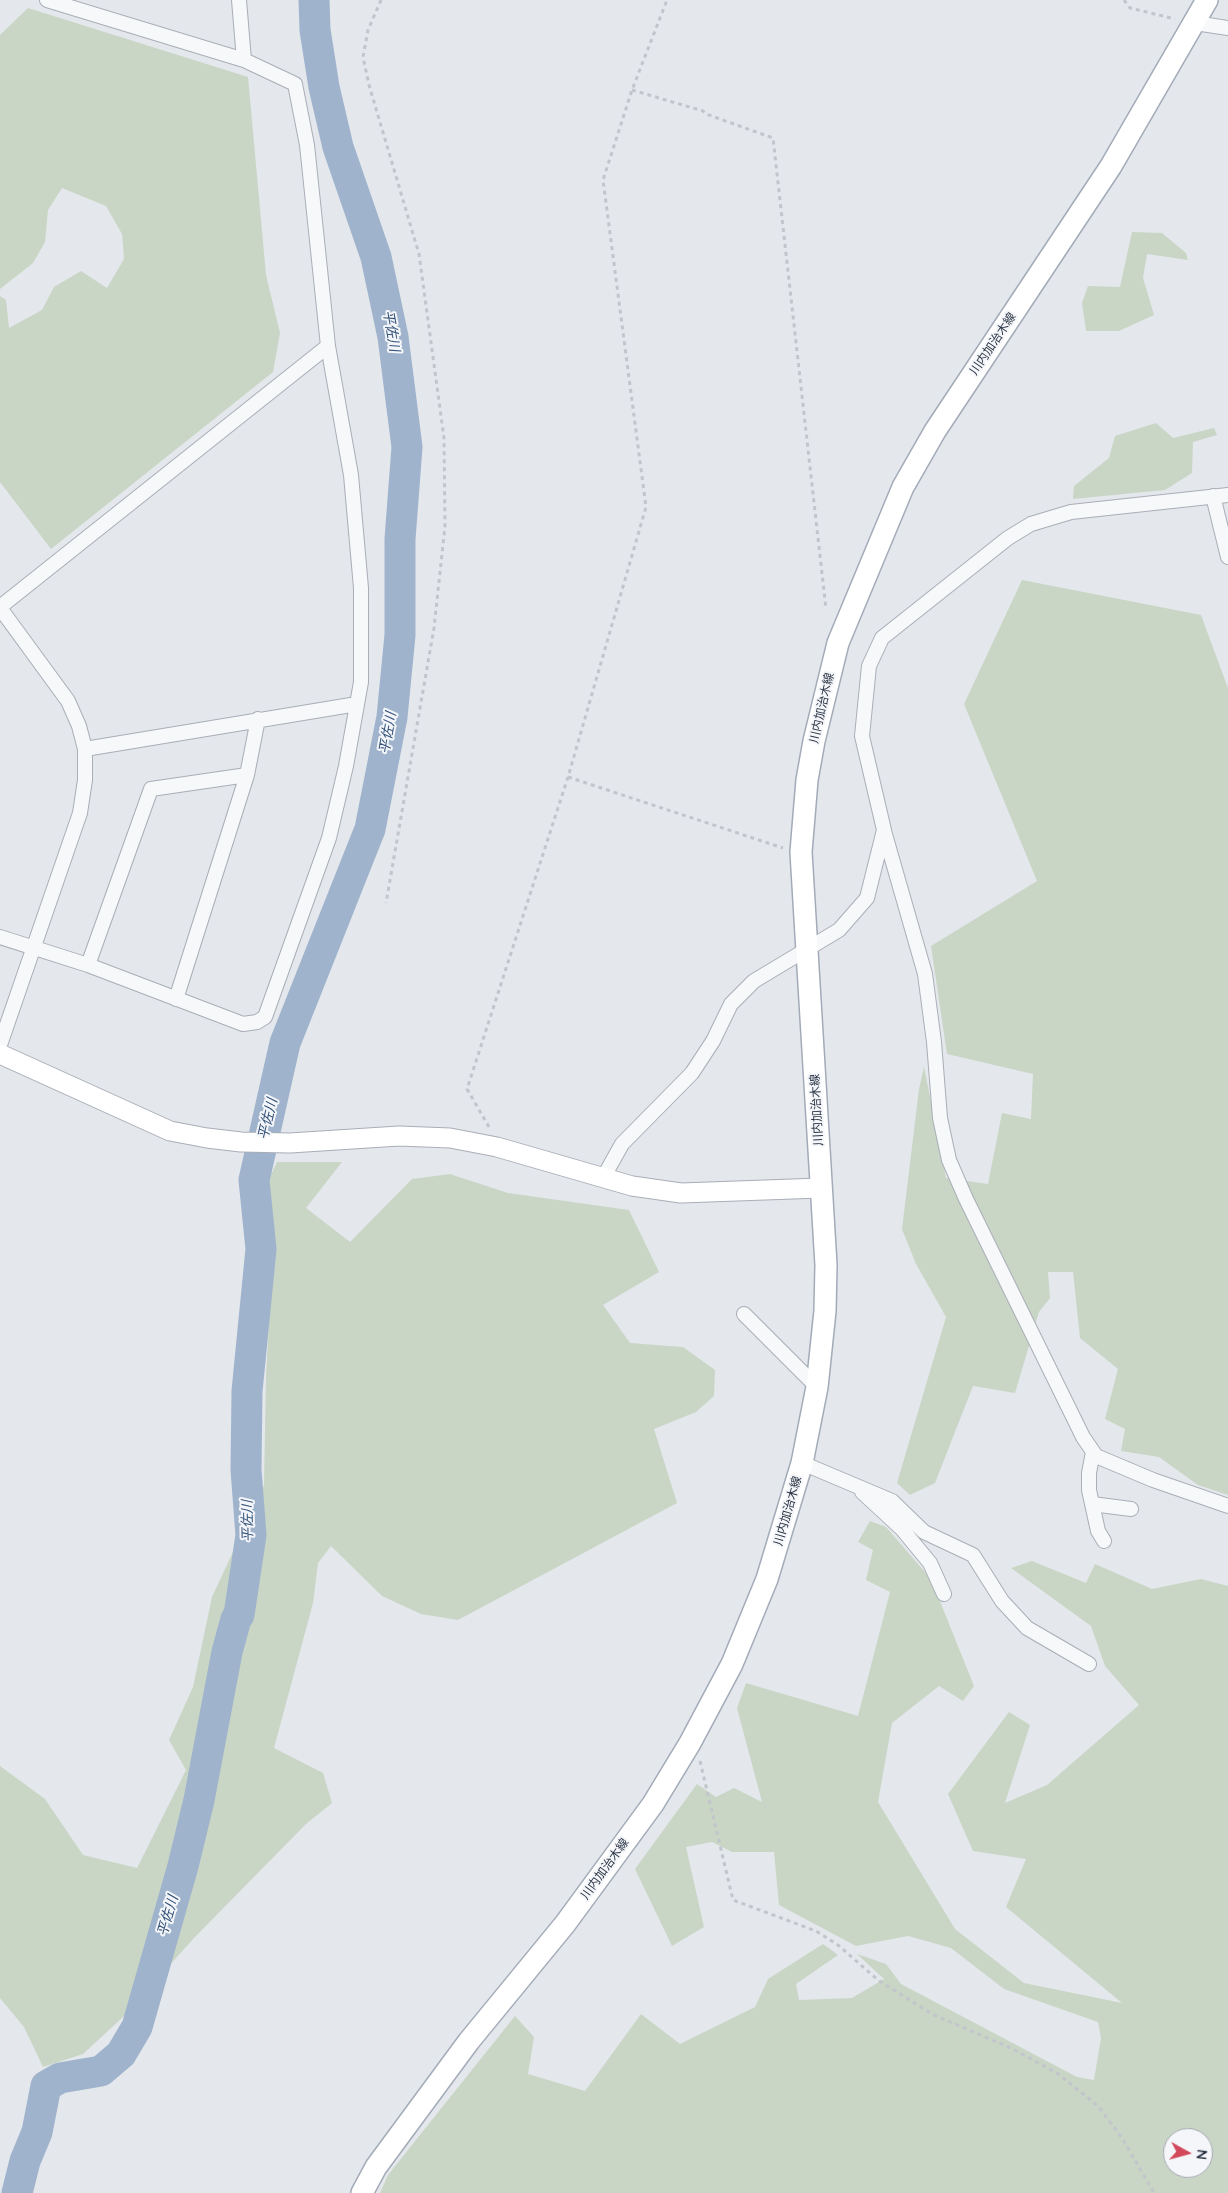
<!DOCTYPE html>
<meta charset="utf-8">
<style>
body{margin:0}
#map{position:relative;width:1228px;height:2193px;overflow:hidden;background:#e4e7ec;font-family:Quicksand,sans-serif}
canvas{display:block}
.north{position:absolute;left:1163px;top:2128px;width:50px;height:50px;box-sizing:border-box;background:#f4f6f9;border:1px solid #a4a8b1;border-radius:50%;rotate:97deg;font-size:14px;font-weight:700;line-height:20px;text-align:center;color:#2b3445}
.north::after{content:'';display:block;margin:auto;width:18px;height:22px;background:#d1495b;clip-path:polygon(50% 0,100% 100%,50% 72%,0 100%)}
</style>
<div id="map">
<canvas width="1228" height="2193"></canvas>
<div class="north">N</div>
</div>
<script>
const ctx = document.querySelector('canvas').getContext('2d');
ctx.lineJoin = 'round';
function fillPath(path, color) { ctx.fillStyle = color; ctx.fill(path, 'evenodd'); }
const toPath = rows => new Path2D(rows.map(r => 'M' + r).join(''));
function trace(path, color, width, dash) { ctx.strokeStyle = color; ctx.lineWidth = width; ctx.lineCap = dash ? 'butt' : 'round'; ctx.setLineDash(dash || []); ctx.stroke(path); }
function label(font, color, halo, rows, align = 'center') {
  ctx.font = font + ' Quicksand,"Noto Sans JP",sans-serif'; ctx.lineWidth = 4; ctx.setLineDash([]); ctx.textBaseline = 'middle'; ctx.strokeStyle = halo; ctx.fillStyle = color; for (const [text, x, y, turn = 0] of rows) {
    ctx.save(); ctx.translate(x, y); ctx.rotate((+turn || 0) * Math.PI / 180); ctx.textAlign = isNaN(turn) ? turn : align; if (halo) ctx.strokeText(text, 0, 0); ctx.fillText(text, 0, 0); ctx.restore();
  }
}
fillPath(toPath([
 [28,8,248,77,266,275,280,333,273,372,51,549,0,482,0,296,6,300,9,328,42,310,54,287,81,271,107,288,124,259,122,234,106,206,62,188,48,210,45,242,33,263,0,289,0,35],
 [1132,232,1162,233,1186,253,1188,260,1147,254,1143,278,1154,315,1119,331,1086,331,1082,303,1088,286,1120,287],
 [1156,423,1173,438,1214,428,1217,435,1193,442,1192,473,1165,490,1073,499,1074,486,1109,458,1115,436],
 [1022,580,1201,615,1228,688,1228,1495,1198,1485,1159,1457,1121,1451,1125,1429,1105,1419,1118,1369,1080,1338,1073,1272,1048,1272,1050,1298,1039,1312,1015,1393,973,1386,935,1483,910,1495,897,1483,946,1317,916,1264,902,1229,919,1089,924,1067,946,1178,988,1184,1002,1113,1031,1119,1033,1074,947,1054,931,946,1037,881,964,704],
 [277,1162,342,1162,306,1208,350,1242,412,1179,450,1174,508,1193,629,1210,659,1272,603,1305,630,1343,683,1347,715,1370,714,1396,696,1412,654,1429,677,1503,458,1620,421,1614,382,1596,331,1546,318,1563,313,1603,274,1748,323,1773,332,1803,306,1824,194,1938,123,2017,83,2054,43,2067,24,2027,0,1998,0,1766,45,1799,83,1855,137,1868,186,1770,169,1740,193,1687,212,1597,264,1485,266,1376,274,1234,267,1183],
 [870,1521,886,1527,931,1579,974,1686,963,1701,939,1686,892,1723,878,1802,955,1929,1024,1983,1122,2003,1006,1907,1026,1859,973,1851,948,1794,1009,1712,1030,1725,1005,1803,1047,1785,1139,1705,1105,1666,1091,1626,1011,1568,1032,1561,1086,1583,1095,1564,1152,1589,1201,1579,1228,1586,1228,2193,380,2193,388,2175,515,2016,534,2037,528,2074,585,2091,641,2014,680,2044,755,2007,768,1979,823,1944,838,1955,796,1984,799,2000,852,1998,884,1979,857,1954,886,1964,901,1984,1077,2077,1094,2080,1101,2038,1098,2022,1004,1989,951,1948,908,1936,856,1946,779,1905,774,1852,732,1852,712,1842,686,1847,704,1927,672,1946,635,1869,697,1784,716,1797,734,1788,762,1802,737,1708,746,1683,858,1716,890,1592,866,1580,873,1550,858,1542],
 [1173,2138,1203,2138,1203,2168,1173,2168]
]), '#c9d6c5');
trace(toPath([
 [17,2193,25,2161,37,2132,46,2086,60,2078,101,2071,121,2054,137,2027,183,1866,199,1800,227,1652,236,1619,239,1615,251,1535,246,1470,247,1391,261,1249,254,1180,285,1043,370,829,392,717,400,635,400,539,407,447,393,337,376,257,338,147,324,87,315,30,314,0]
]), '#9fb4cc', 31);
const street = toPath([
 [239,0,244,60],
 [1195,23,1228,28],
 [1213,496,1228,557],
 [0,607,328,346],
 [0,608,68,701,79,726,85,749,85,780,80,813,0,1045],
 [85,749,357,704],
 [884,831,925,974,934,1042,940,1118,949,1160,966,1199,1083,1437,1096,1456,1153,1480,1228,1506],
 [0,937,88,965,243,1024,257,1022,265,1017,329,838,346,766,361,682,361,588,351,475,328,346,307,145,295,84,244,60,47,0],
 [88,965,151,789,247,775],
 [176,999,247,775,258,719],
 [603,1178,622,1144,692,1073,713,1041,731,1004,754,981,839,930,867,898,884,830,862,736,869,666,882,638,1008,538,1031,524,1071,512,1228,495],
 [744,1314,817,1387],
 [1093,1452,1089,1473,1089,1490,1098,1531,1104,1541],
 [802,1463,892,1501,924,1532,973,1555,1002,1601,1027,1628,1089,1664],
 [862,1492,902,1529,930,1563,944,1594],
 [1092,1504,1131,1509]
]);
const secondary = toPath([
 [0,1054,170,1131,207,1138,241,1142,290,1143,399,1136,450,1138,497,1147,632,1186,681,1193,821,1188]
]);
const primary = toPath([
 [362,2193,376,2167,469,2041,565,1924,653,1804,690,1743,732,1664,767,1579,802,1463,817,1387,825,1311,826,1265,801,852,807,780,814,741,838,643,903,487,935,431,1111,166,1207,0]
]);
trace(street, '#a9aeb7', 16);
trace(secondary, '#a9aeb7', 21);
trace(primary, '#a3abb8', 24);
trace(toPath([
 [381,0,368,30,363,57,369,85,419,254,444,438,445,526,434,628,386,903],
 [1124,0,1130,8,1175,19],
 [632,90,703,111,706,114,773,138,826,609],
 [568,777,783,848],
 [489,1127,467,1089,568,777,646,507,603,180,632,90,667,0],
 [700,1761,733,1900,816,1931,838,1945,878,1980,932,2014,1013,2049,1057,2073,1098,2106,1122,2138,1154,2193]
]), '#c2c5cb', 3, [4, 4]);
trace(street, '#f7f8fa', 14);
trace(secondary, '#fff', 19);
trace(primary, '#fff', 21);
label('12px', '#2b3445', '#f4f6f9', [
 ["川内加治木線",993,344,-56],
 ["川内加治木線",822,708,-77],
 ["川内加治木線",817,1110,-93],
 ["川内加治木線",788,1511,-74],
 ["川内加治木線",605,1869,-54]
]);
label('italic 14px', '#34527a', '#f4f6f9', [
 ["平佐川",391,331,80],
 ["平佐川",388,733,-80],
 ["平佐川",268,1119,-77],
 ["平佐川",248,1521,-91],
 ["平佐川",168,1916,-74]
]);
</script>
